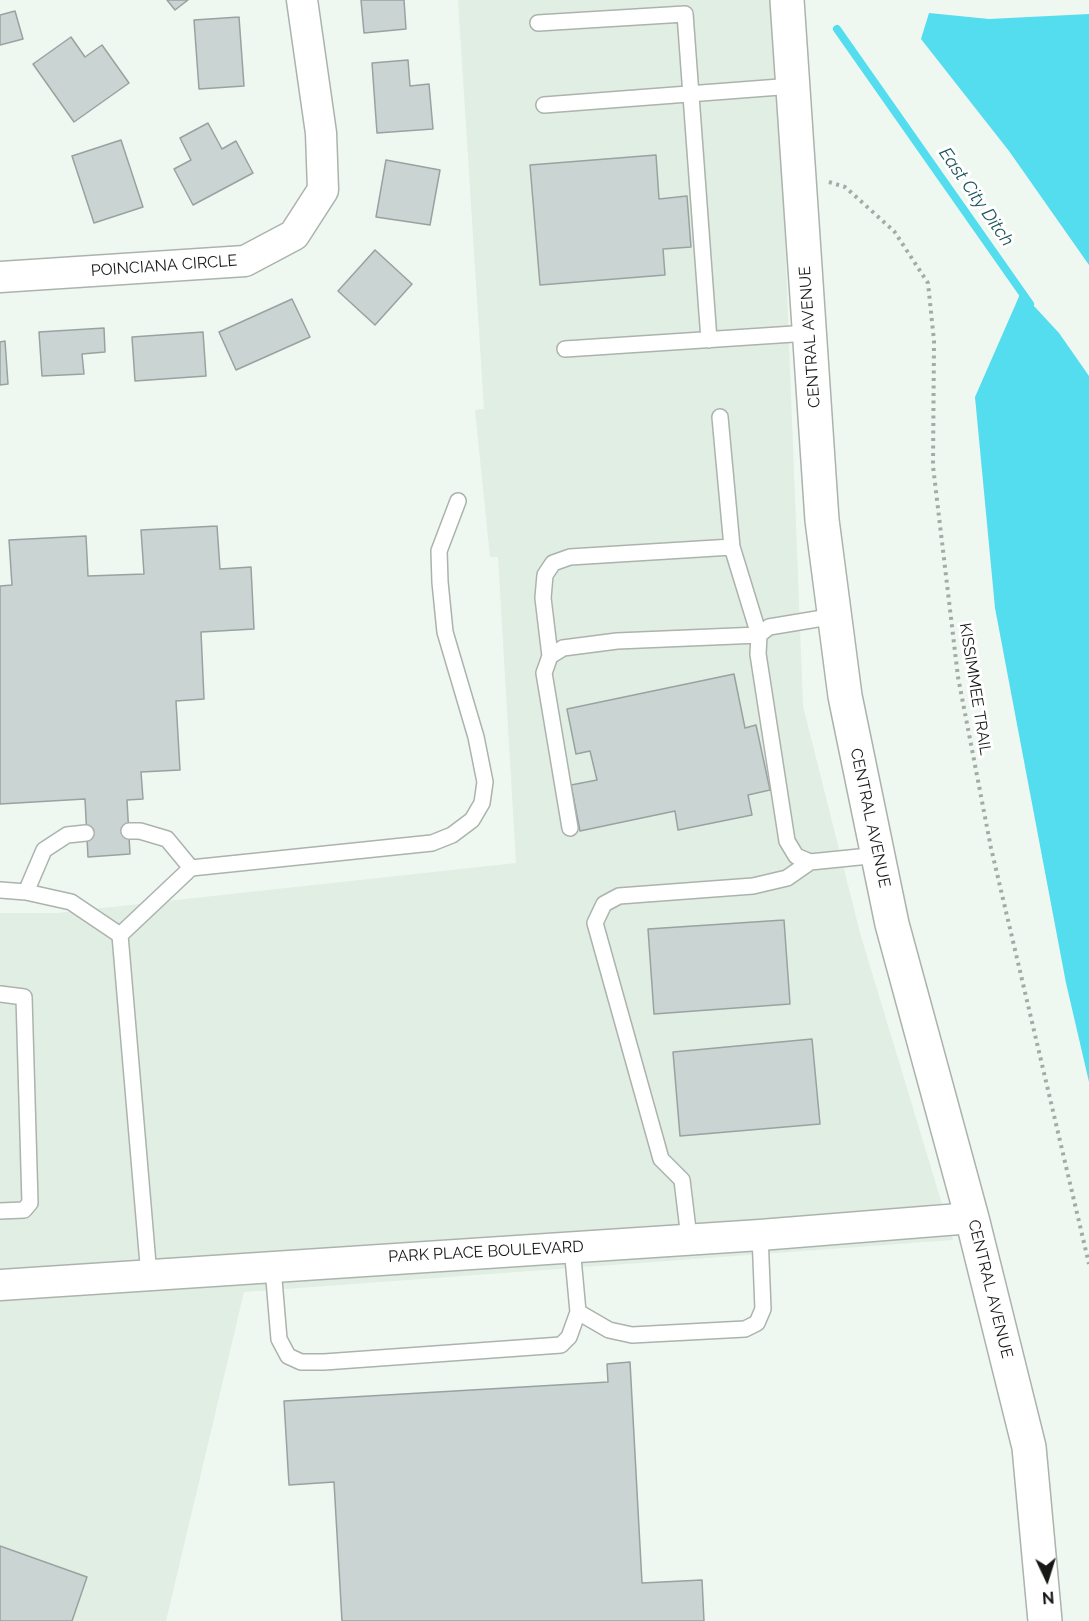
<!DOCTYPE html>
<style>
body{margin:0}
#map{position:relative;width:1089px;height:1621px;overflow:hidden;background:#eff7f1;font-family:Raleway,sans-serif}
canvas{display:block}
.north{position:absolute;left:1017px;top:1549px;width:60px;height:60px;-webkit-text-stroke:4px #fff;paint-order:stroke;rotate:176deg;font-size:16px;font-weight:700;line-height:24px;text-align:center;color:#161816}
.north::after{content:'';display:block;margin:auto;width:21px;height:27px;background:#161816;clip-path:polygon(50% 0,100% 100%,50% 72%,0 100%)}
</style>
<div id="map">
<canvas width="1089" height="1621"></canvas>
<div class="north">N</div>
</div>
<script>
const ctx = document.querySelector('canvas').getContext('2d');
ctx.lineJoin = 'round';
function fillPath(path, color) { ctx.fillStyle = color; ctx.fill(path, 'evenodd'); }
const toPath = rows => new Path2D(rows.map(r => 'M' + r).join(''));
function trace(path, color, width, dash) { ctx.strokeStyle = color; ctx.lineWidth = width; ctx.lineCap = dash ? 'butt' : 'round'; ctx.setLineDash(dash || []); ctx.stroke(path); }
function label(font, color, halo, rows, align = 'center') {
  ctx.font = font + ' Raleway,sans-serif'; ctx.lineWidth = 6; ctx.setLineDash([]); ctx.textBaseline = 'middle'; ctx.strokeStyle = halo; ctx.fillStyle = color; for (const [text, x, y, turn = 0] of rows) {
    ctx.save(); ctx.translate(x, y); ctx.rotate((+turn || 0) * Math.PI / 180); ctx.textAlign = isNaN(turn) ? turn : align; if (halo) ctx.strokeText(text, 0, 0); ctx.fillText(text, 0, 0); ctx.restore();
  }
}
fillPath(toPath([
 [458,0,773,0,780,110,803,706,860,933,942,1204,759,1219,0,1269,0,913,57,913,516,863,498,557,490,557,475,410,484,409],
 [952,1236,953,1240,244,1292,166,1621,0,1621,0,1301,761,1251]
]), '#e0eee3');
fillPath(toPath([
 [929,13,989,19,1089,14,1089,265,1009,151,921,39],
 [1021,292,1059,333,1089,376,1089,1082,1066,983,995,608,975,397]
]), '#53ddee');
trace(toPath([
 [837,29,1030,304]
]), '#53ddee', 8);
const building = toPath([
 [167,0,188,0,175,10,167,0],
 [361,0,404,0,406,29,364,33,361,0],
 [15,11,23,39,0,45,0,15,15,11],
 [239,17,244,86,199,89,194,20,239,17],
 [71,37,85,57,102,45,129,83,74,122,33,64,71,37],
 [408,60,410,86,429,84,433,129,377,133,372,63,408,60],
 [208,123,222,149,236,141,253,173,193,205,174,169,191,160,180,138,208,123],
 [121,140,143,207,94,223,72,156,121,140],
 [656,155,659,199,687,196,691,247,663,249,665,275,540,285,530,165,656,155],
 [386,160,440,170,430,225,376,217,386,160],
 [375,250,412,284,375,325,338,291,375,250],
 [292,299,310,337,236,370,219,332,292,299],
 [104,328,105,352,82,354,84,374,42,376,39,332,104,328],
 [203,332,206,376,135,381,132,337,203,332],
 [5,341,8,384,0,385,0,342,5,341],
 [217,526,220,569,251,567,254,629,201,632,204,699,176,701,180,770,141,772,143,799,127,800,130,854,88,857,85,799,0,804,0,586,12,585,9,540,86,536,88,576,144,574,141,530,217,526],
 [734,674,745,728,756,725,770,790,748,795,752,815,678,830,675,811,580,831,571,785,597,780,590,751,576,754,567,709,734,674],
 [784,920,790,1004,654,1014,648,929,784,920],
 [812,1039,820,1124,680,1136,673,1052,812,1039],
 [630,1362,642,1583,702,1580,704,1621,342,1621,334,1482,289,1485,284,1401,608,1382,607,1364,630,1362],
 [0,1546,87,1577,72,1621,0,1621,0,1546]
]);
fillPath(building, '#cad4d2');
trace(building, '#99a2a0', 1.5);
const lane = toPath([
 [538,23,685,14,709,340],
 [544,105,793,86],
 [565,349,809,333],
 [835,616,769,627,759,635,758,654,787,841,796,856,810,862,879,855],
 [550,656,543,598,545,575,553,563,570,557,732,547],
 [570,828,544,673,550,656,563,648,617,641,759,635,732,547,720,417],
 [129,831,140,831,167,839,191,868],
 [0,890,26,892,71,902,120,935,149,1276],
 [26,892,44,850,67,835,86,833],
 [120,935,191,868,432,843,452,835,472,820,482,803,485,782,476,737,445,632,440,582,439,551,458,501],
 [0,994,24,997,30,1203,24,1210,0,1211],
 [689,1238,682,1180,661,1159,595,923,604,904,619,896,753,886,787,878,810,862],
 [273,1268,279,1339,288,1356,301,1362,324,1362,561,1345,569,1337,578,1312,572,1247],
 [578,1312,609,1330,632,1335,745,1329,757,1323,763,1309,760,1235]
]);
const street = toPath([
 [0,277,245,261,294,235,323,190,321,133,302,0],
 [0,1285,760,1235,972,1218]
]);
const secondary = toPath([
 [787,0,822,520,845,696,892,924,972,1218,1029,1447,1045,1621]
]);
trace(lane, '#acb3ad', 18);
trace(street, '#acb3ad', 33);
trace(secondary, '#acb3ad', 36);
trace(toPath([
 [829,182,845,187,894,231,928,283,934,341,933,466,958,677,991,848,1089,1264]
]), '#a5aaa6', 4, [3, 4.5]);
trace(lane, '#fff', 15);
trace(street, '#fff', 30);
trace(secondary, '#fff', 33);
label('16px', '#161816', '#fff', [
 ["POINCIANA CIRCLE",164,266,-4],
 ["CENTRAL AVENUE",810,337,-94],
 ["KISSIMMEE TRAIL",975,689,81],
 ["CENTRAL AVENUE",870,818,78],
 ["PARK PLACE BOULEVARD",486,1252,-3],
 ["CENTRAL AVENUE",990,1289,76]
]);
label('italic 18px', '#1c565d', '#fff', [
 ["East City Ditch",976,197,55]
]);
</script>
